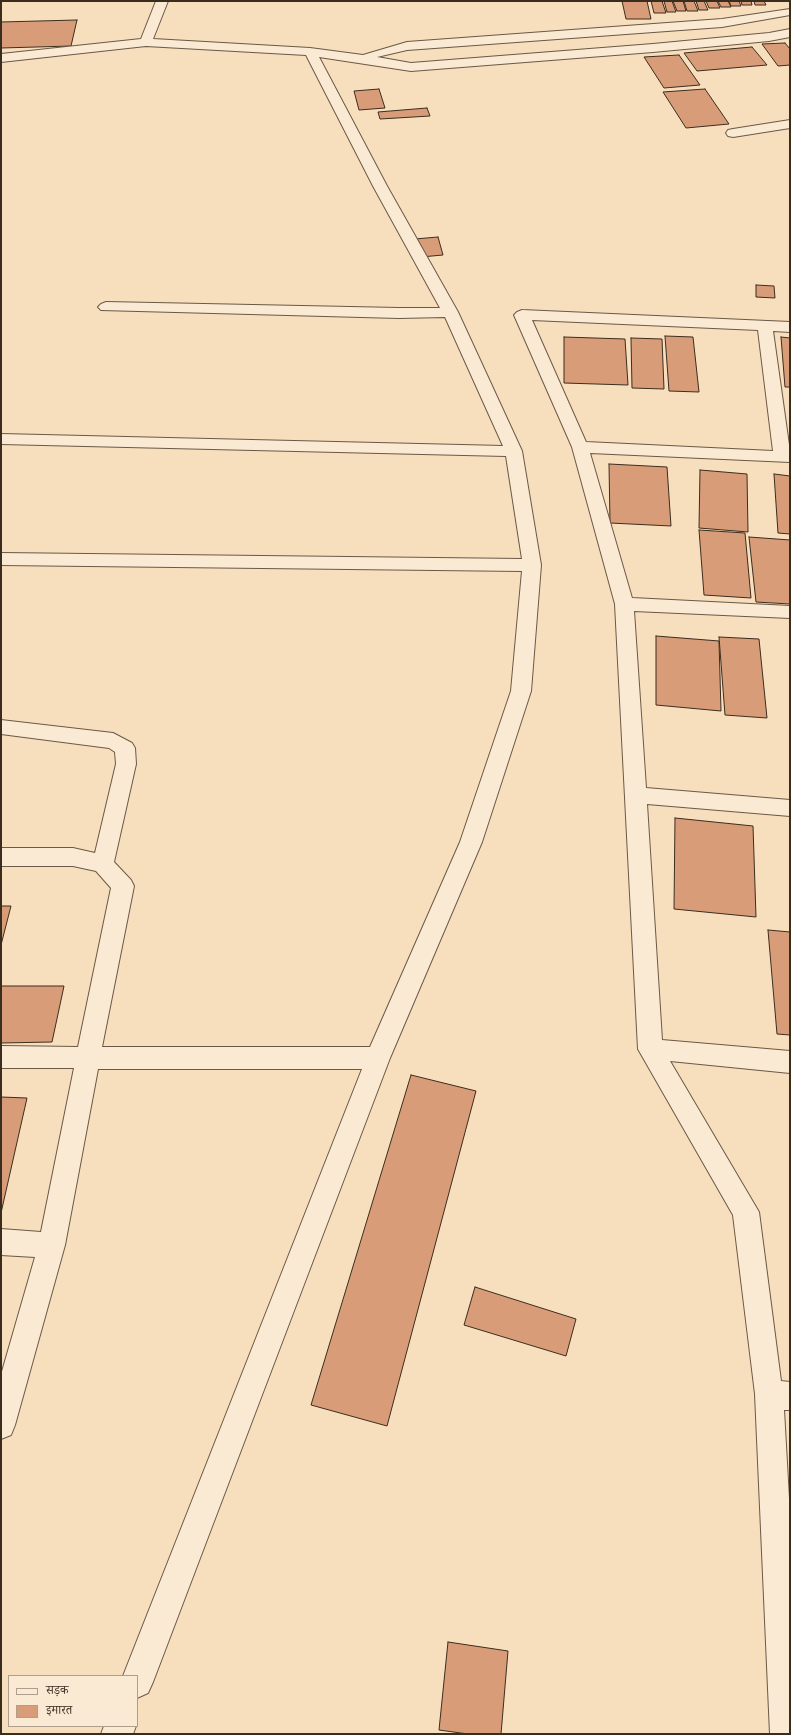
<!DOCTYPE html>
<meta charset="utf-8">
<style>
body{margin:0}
#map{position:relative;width:791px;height:1735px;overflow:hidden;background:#f7debd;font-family:"Gentium Book Plus","Noto Serif Devanagari",serif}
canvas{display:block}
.frame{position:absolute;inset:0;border:2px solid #3b2d1e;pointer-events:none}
.legend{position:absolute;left:8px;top:1675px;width:130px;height:52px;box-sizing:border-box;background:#faead4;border:1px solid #ae9e8b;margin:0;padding:5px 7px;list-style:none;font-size:12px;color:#3b2d1e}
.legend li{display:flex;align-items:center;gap:8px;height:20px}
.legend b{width:20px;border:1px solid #ae9e8b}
</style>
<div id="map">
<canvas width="791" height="1735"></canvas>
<div class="frame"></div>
<ul class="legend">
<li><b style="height:5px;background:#faead4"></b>सड़क</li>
<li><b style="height:11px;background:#d99c79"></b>इमारत</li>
</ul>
</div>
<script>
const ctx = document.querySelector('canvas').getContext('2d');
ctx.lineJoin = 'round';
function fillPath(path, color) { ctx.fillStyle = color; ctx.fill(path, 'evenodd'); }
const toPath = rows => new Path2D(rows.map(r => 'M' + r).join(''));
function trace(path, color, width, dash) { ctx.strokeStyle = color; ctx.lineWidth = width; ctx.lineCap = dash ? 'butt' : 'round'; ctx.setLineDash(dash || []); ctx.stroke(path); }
const building = toPath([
 [622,1,647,1,651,19,626,19,622,1],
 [651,1,662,1,666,13,654,13,651,1],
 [664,1,672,1,676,12,667,12,664,1],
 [673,1,683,1,686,11,677,11,673,1],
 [684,1,694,1,698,11,687,11,684,1],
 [696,1,704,1,708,10,699,10,696,1],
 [706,1,717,1,720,8,709,8,706,1],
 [718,1,728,1,731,7,721,7,718,1],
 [729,1,739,1,741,6,731,6,729,1],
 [741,1,751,1,752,5,742,5,741,1],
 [754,1,764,1,766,5,755,5,754,1],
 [77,20,71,46,1,48,1,22,77,20],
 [785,43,790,49,790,65,778,66,762,44,785,43],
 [752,47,767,65,697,71,684,53,752,47],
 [679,55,700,85,664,88,644,57,679,55],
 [379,89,385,108,359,110,354,91,379,89],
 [705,89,729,124,686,128,663,92,705,89],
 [427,108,430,116,380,119,378,112,427,108],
 [438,237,443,255,421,257,415,239,438,237],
 [756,285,774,286,775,298,756,297,756,285],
 [665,336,693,337,699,392,669,391,665,336],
 [564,337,625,339,628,385,564,383,564,337],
 [781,337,790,338,790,387,785,387,781,337],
 [631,338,662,339,664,389,632,388,631,338],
 [609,464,667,467,671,526,610,523,609,464],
 [700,470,747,474,748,532,699,528,700,470],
 [774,474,790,476,790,534,778,533,774,474],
 [699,530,745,533,751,598,704,595,699,530],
 [749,537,790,540,790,604,756,602,749,537],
 [656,636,719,641,721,711,656,705,656,636],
 [719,637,759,639,767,718,725,715,719,637],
 [675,818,753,826,756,917,674,909,675,818],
 [1,906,11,906,1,945,1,906],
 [768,930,790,932,790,1035,777,1034,768,930],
 [1,986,64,986,52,1042,1,1043,1,986],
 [411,1075,476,1091,387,1426,311,1405,411,1075],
 [1,1097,27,1098,1,1213,1,1097],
 [475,1287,576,1319,566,1356,464,1325,475,1287],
 [448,1642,508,1651,501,1734,468,1734,439,1730,448,1642]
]);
fillPath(building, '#d99c79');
trace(building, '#3b2d1e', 1);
const minor = toPath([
 [156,1,168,1,153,39,310,48,363,55,407,42,722,19,790,9,790,15,722,27,407,50,377,57,411,63,653,44,769,33,790,29,790,37,769,41,653,52,411,71,319,57,387,186,458,312,522,451,541,565,531,691,482,842,390,1058,153,1682,148,1693,137,1698,137,1676,123,1676,362,1069,98,1069,65,1245,15,1425,11,1435,1,1439,1,1375,35,1257,1,1255,1,1229,41,1232,74,1068,1,1068,1,1046,78,1047,111,888,96,871,73,866,1,866,1,848,73,848,95,853,116,764,115,752,109,748,1,734,1,720,113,733,132,743,135,748,136,764,114,862,131,880,134,886,102,1047,370,1047,460,842,511,691,522,571,1,565,1,553,522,559,506,456,1,444,1,434,503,446,445,317,399,318,101,310,98,307,101,304,106,302,399,308,440,308,373,186,306,55,146,46,1,62,1,54,141,39,156,1],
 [790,120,790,128,733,137,728,136,726,133,728,130,733,129,790,120],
 [522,310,790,322,790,332,773,331,790,452,790,462,590,453,632,598,790,606,790,618,634,611,646,788,790,800,790,816,647,804,662,1040,790,1051,790,1073,670,1061,759,1212,781,1381,790,1382,790,1410,784,1410,790,1516,790,1734,770,1734,755,1394,733,1215,638,1049,615,604,572,447,514,315,517,312,522,310],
 [532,320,758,330,773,451,586,442,532,320],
 [104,1726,136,1726,133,1734,101,1734,104,1726]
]);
trace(minor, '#6a5946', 2);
fillPath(minor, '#faead4');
</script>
